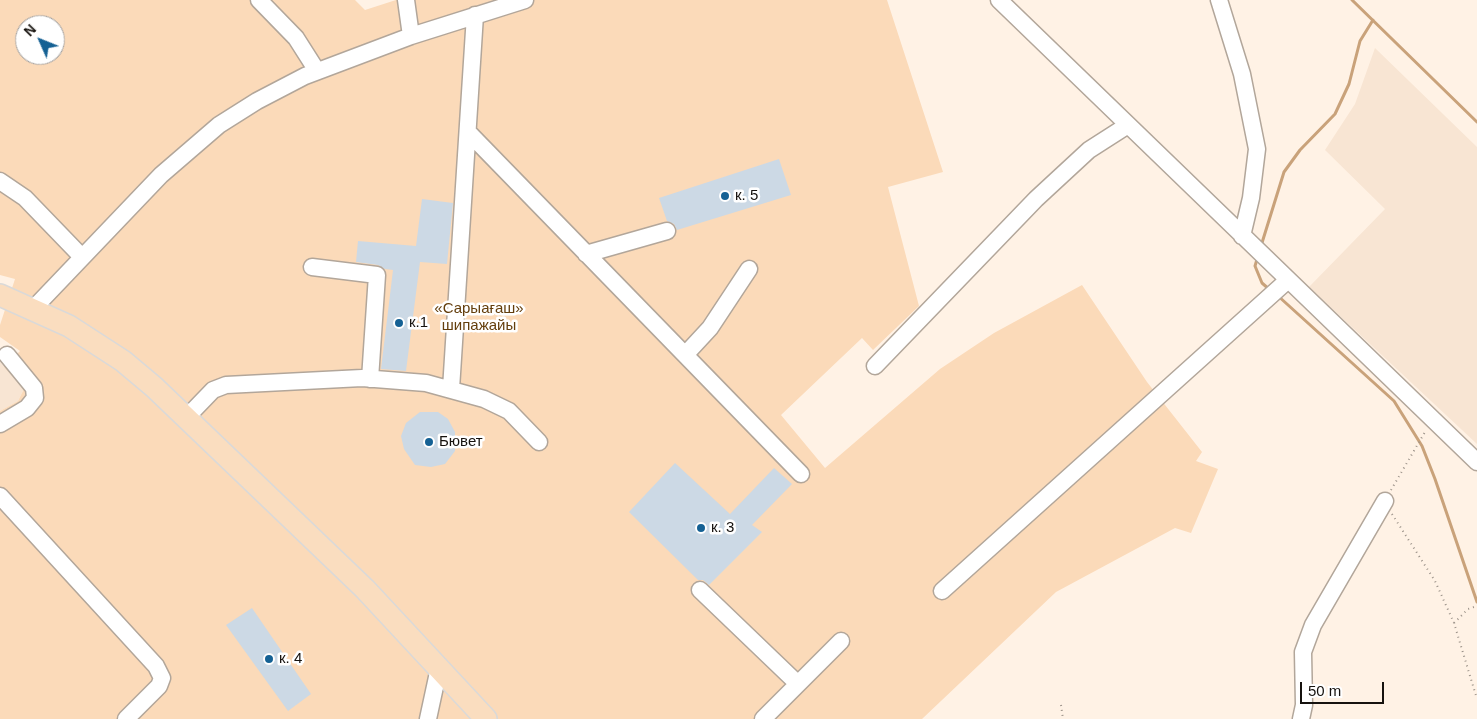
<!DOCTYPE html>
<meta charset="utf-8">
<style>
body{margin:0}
#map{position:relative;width:1477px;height:719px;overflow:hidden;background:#fff2e5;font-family:Helvetica,sans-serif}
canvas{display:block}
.north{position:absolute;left:15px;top:15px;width:50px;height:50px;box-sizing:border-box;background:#fff;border:1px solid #a2a09f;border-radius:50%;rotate:314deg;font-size:14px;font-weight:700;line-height:20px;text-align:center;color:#16120e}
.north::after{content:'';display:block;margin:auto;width:18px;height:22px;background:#156194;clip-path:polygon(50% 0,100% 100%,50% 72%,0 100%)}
.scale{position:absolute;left:1300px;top:682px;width:84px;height:22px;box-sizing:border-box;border:2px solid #16120e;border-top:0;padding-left:6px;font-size:15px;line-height:18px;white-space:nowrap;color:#16120e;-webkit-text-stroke:4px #fff;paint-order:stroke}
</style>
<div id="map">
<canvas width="1477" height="719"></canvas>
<div class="north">N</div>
<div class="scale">50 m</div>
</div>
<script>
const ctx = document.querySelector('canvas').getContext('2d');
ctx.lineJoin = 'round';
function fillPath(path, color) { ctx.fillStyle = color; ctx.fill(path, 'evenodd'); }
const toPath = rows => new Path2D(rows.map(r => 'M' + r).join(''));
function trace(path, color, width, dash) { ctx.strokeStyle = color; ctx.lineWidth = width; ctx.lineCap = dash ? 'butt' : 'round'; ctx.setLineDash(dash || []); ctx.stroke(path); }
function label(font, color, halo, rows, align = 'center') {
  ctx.font = font + ' Helvetica,sans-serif'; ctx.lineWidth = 5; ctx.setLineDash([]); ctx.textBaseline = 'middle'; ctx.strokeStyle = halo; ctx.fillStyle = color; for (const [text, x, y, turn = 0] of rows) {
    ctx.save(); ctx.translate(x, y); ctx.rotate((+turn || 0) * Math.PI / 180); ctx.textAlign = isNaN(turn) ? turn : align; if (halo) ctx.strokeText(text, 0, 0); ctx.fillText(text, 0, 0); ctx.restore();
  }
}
fillPath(toPath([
 [1375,48,1477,147,1477,444,1309,287,1385,209,1325,150,1355,104],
 [0,362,24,389,18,401,0,411]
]), '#f8e5d3');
fillPath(toPath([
 [0,0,355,0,365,10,396,0,887,0,943,172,888,187,919,306,873,350,862,338,781,415,825,468,940,369,994,333,1082,285,1147,382,1202,452,1196,461,1218,469,1191,533,1175,528,1056,592,922,719,0,719,0,411,18,401,24,389,4,367,20,351,0,337,0,325,15,279,0,275],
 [25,25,55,25,55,55,25,55]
]), '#fbdab9');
trace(toPath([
 [1352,0,1477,122],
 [1261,246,1284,172,1300,150,1335,114,1349,84,1360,41,1373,20],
 [1258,256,1255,266,1262,283,1270,290],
 [1277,295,1394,401,1422,446,1435,479,1477,602]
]), '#c9a27a', 3);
fillPath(toPath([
 [779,159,791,195,677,230,674,224,667,221,659,198],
 [422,199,453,203,447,264,420,262,406,371,381,369,393,270,385,269,378,265,356,262,358,241,416,246],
 [420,412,438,412,448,419,455,432,455,451,445,464,431,467,415,465,404,449,401,436,406,423],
 [675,463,730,514,774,468,792,484,752,525,762,532,709,585,703,580,698,580,629,512],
 [252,608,311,694,288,711,226,625]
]), '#ccd9e5');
const minor = toPath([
 [259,0,296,38,317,71],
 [406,0,411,36],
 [999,0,1477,462],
 [1219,0,1242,74,1257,149,1251,198,1242,236],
 [468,132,801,474],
 [0,181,25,198,82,257],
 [586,254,667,231],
 [312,267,377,275,370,379],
 [33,309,161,175,219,125,257,101,305,76,411,36,525,0],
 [685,355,710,328,749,269],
 [875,366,1036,199,1089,150,1128,125],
 [451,389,475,15],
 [186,418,213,390,226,385,362,378,426,383,484,399,509,411,539,442],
 [0,424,27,408,35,398,34,388,7,355],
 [0,496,156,666,162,678,159,686,126,719],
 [700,590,798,684],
 [942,591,1288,280],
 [428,719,439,668],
 [763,719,841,641],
 [1301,719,1304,705,1303,652,1313,625,1385,501]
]);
const major = toPath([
 [0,295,69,326,123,361,154,387,365,589,486,719]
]);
trace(minor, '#b2a69a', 19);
trace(major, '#dad9d8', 24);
trace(toPath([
 [1391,490,1425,432],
 [1392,514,1435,581,1454,623,1477,699],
 [1454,623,1468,609,1477,606],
 [1061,705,1063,719]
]), '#9b9289', 2, [1, 4]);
trace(minor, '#fff', 16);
trace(major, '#faddbf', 21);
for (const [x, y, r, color] of [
 [725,196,5,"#156194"],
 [399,323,5,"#156194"],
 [429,442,5,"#156194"],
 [701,528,5,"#156194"],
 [269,659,5,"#156194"]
]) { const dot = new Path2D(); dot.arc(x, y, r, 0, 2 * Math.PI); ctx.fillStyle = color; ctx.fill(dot); trace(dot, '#fff', 2); }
label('15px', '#16120e', '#fff', [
 ["к. 5",735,196],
 ["к.1",409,323],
 ["Бювет",439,442],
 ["к. 3",711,528],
 ["к. 4",279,659]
], 'left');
label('15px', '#643e0c', '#fff', [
 ["«Сарыағаш»",479,309],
 ["шипажайы",479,326]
]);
</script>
